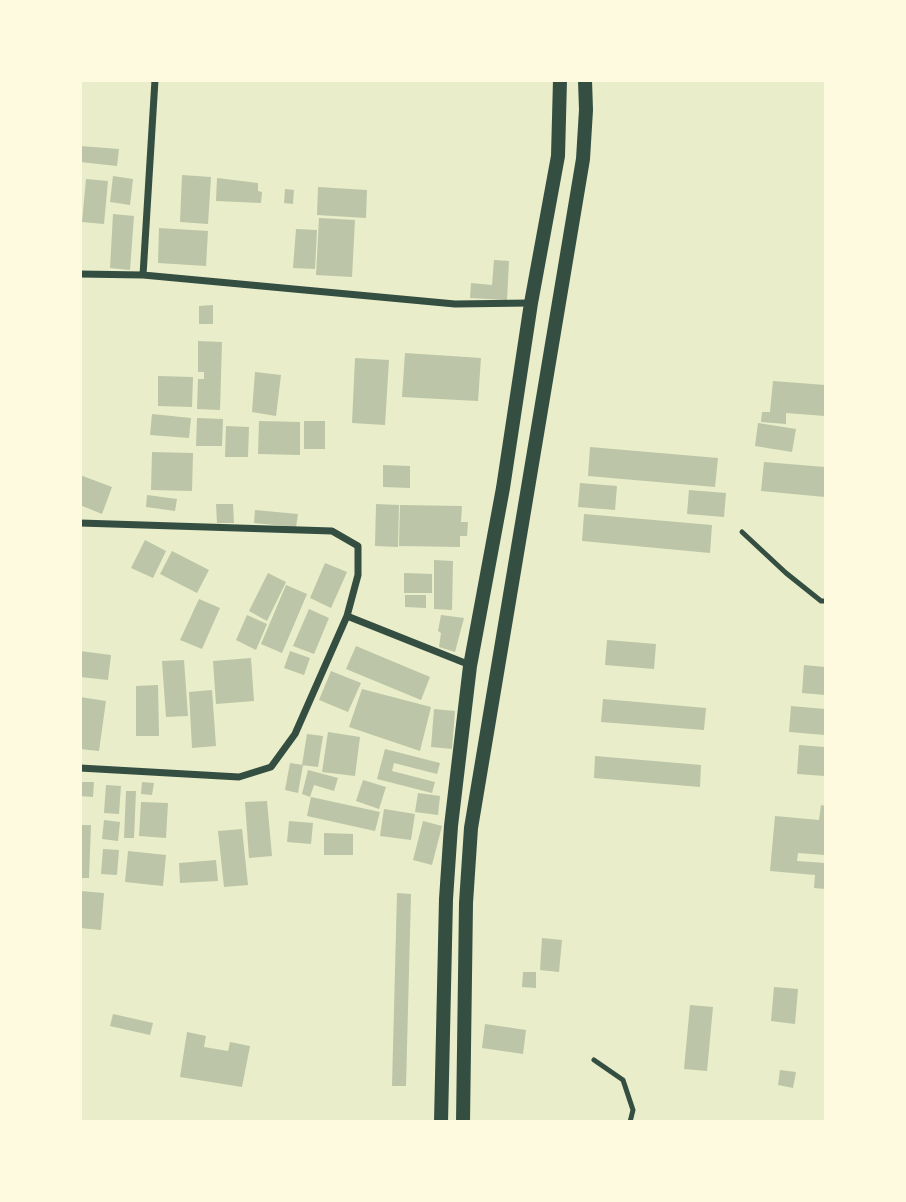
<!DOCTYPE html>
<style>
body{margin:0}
#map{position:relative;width:906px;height:1202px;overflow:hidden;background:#e9edc9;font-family:"Source Sans 3",sans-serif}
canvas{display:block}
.frame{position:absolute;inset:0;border:82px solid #fefae0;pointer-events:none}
</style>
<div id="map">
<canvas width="906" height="1202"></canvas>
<div class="frame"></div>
</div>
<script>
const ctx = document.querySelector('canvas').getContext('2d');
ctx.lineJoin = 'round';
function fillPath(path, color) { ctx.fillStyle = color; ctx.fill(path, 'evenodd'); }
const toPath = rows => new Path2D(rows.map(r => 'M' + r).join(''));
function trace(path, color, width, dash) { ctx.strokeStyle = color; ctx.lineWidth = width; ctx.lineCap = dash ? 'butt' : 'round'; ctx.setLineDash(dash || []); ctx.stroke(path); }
fillPath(toPath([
 [80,146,119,149,117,166,80,162],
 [182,175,211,177,208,224,180,222],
 [113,176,133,179,130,205,110,202],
 [217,178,258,183,258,191,262,192,261,203,216,201],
 [86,179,108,181,104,224,82,222],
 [318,187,367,190,366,218,317,215],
 [285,189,294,190,293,204,284,203],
 [113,214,134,216,130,270,110,268],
 [319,218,355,220,352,277,316,275],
 [159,228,208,231,206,266,158,263],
 [296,229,317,230,315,269,293,268],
 [494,260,509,261,507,300,470,298,471,283,492,285],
 [213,305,213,324,199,324,199,306],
 [198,341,222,342,220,410,197,409,198,379,204,379,204,372,198,372],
 [405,353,481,358,478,401,402,397],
 [355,358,389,360,385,425,352,423],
 [255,372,281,375,276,416,252,412],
 [158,376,193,377,192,407,158,406],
 [773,381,825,385,825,416,786,413,786,424,761,422,762,412,770,412],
 [152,414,191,418,189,438,150,435],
 [197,418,223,419,222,446,196,446],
 [259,421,300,422,300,455,258,454],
 [304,421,325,421,325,449,304,449],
 [758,423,796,429,792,452,755,446],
 [226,426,249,427,248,457,225,457],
 [590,447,718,458,715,487,588,476],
 [152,452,193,453,192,491,151,490],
 [764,462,825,467,825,497,761,491],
 [383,465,410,466,410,488,383,487],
 [80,475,112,487,102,514,80,505],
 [580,483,617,486,615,510,578,507],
 [689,490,726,493,724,517,687,514],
 [147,495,177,499,175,511,146,507],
 [216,504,233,504,234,523,217,523],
 [376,504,399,505,398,547,375,546],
 [400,505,462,506,461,522,468,522,467,536,460,536,460,547,399,546],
 [255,510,298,514,296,527,254,523],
 [584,514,712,525,710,553,582,541],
 [145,540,166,551,153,578,131,568],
 [172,551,209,570,197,593,160,574],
 [434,560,453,561,452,610,434,609],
 [325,563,347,572,331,608,310,598],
 [268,573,286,582,267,621,249,611],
 [404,573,432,574,432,593,404,593],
 [286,585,307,594,282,653,261,644],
 [405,595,426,595,426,608,405,607],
 [199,599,220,608,202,649,180,640],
 [309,609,329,618,314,654,293,646],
 [247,615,267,624,256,650,236,640],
 [441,615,464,618,455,652,439,647,441,633,438,631],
 [607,640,656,644,654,669,605,665],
 [356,646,430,677,421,700,346,669],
 [80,651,111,655,108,680,80,677],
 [290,651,310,658,304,675,284,668],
 [251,658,254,701,216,704,213,661],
 [184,660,188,716,166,717,162,661],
 [804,665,825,667,825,695,802,693],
 [331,671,361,683,348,712,319,700],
 [158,685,159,736,136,736,136,686],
 [362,689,431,707,420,751,349,727],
 [212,690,216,746,192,748,189,692],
 [80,697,106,701,99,751,80,749],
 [603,699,706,708,704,730,601,722],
 [791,706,825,709,825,735,789,732],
 [434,709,455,711,452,749,431,747],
 [328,732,360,737,355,776,322,772],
 [307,734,323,736,318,767,302,765],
 [799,745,825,747,825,776,797,774],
 [385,749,440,763,437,774,394,763,392,771,435,782,432,793,377,779],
 [595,756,701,765,700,787,594,778],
 [290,763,303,765,298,793,285,790],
 [308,770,338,778,334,791,314,785,310,797,302,794],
 [363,780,386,787,379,809,356,801],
 [80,782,94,782,93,797,80,796],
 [142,782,154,783,152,795,141,794],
 [106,785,121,786,119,814,104,813],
 [126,791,136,791,134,838,124,838],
 [418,793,440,796,438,815,415,812],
 [311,797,380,812,375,831,307,816],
 [267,801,272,856,249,858,245,802],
 [141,802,168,803,166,838,139,836],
 [821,805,825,806,825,855,798,853,797,861,825,863,825,889,814,888,815,875,770,871,775,816,819,820],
 [384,809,415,814,411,840,380,836],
 [104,820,120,822,118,841,102,839],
 [289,821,313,823,311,844,287,842],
 [423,821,442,826,432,865,413,860],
 [80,825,91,825,89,878,80,878],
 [242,829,248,885,224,887,218,831],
 [324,833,353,834,353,855,324,855],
 [103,849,119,850,117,875,101,874],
 [128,851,166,855,163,886,125,882],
 [216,860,218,881,180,883,179,863],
 [80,891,104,893,101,930,80,928],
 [397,893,411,894,406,1086,392,1086],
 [542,938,562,940,559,972,540,970],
 [523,972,536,972,536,988,522,987],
 [774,987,798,989,795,1024,771,1021],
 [690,1005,713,1007,707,1071,684,1069],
 [113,1014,153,1023,150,1035,110,1026],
 [485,1024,526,1030,523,1054,482,1048],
 [187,1032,206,1036,204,1047,228,1051,230,1042,250,1046,242,1087,180,1077],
 [780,1070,796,1072,793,1088,778,1085]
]), '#bcc5a7');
trace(toPath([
 [742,532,786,573,821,601,825,601],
 [594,1060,623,1080,633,1110,630,1122]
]), '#344e41', 5);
trace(toPath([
 [80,274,143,275,455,304,530,303],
 [143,275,155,80],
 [80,523,332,531,358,546,358,575,347,616,295,734,271,767,239,777,80,768],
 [347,616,470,665]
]), '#344e41', 7);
trace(toPath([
 [441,1122,446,899,451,826,470,666,503,488,531,303,558,156,560,80],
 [463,1122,466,903,471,828,583,159,586,110,585,80]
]), '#344e41', 14);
</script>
